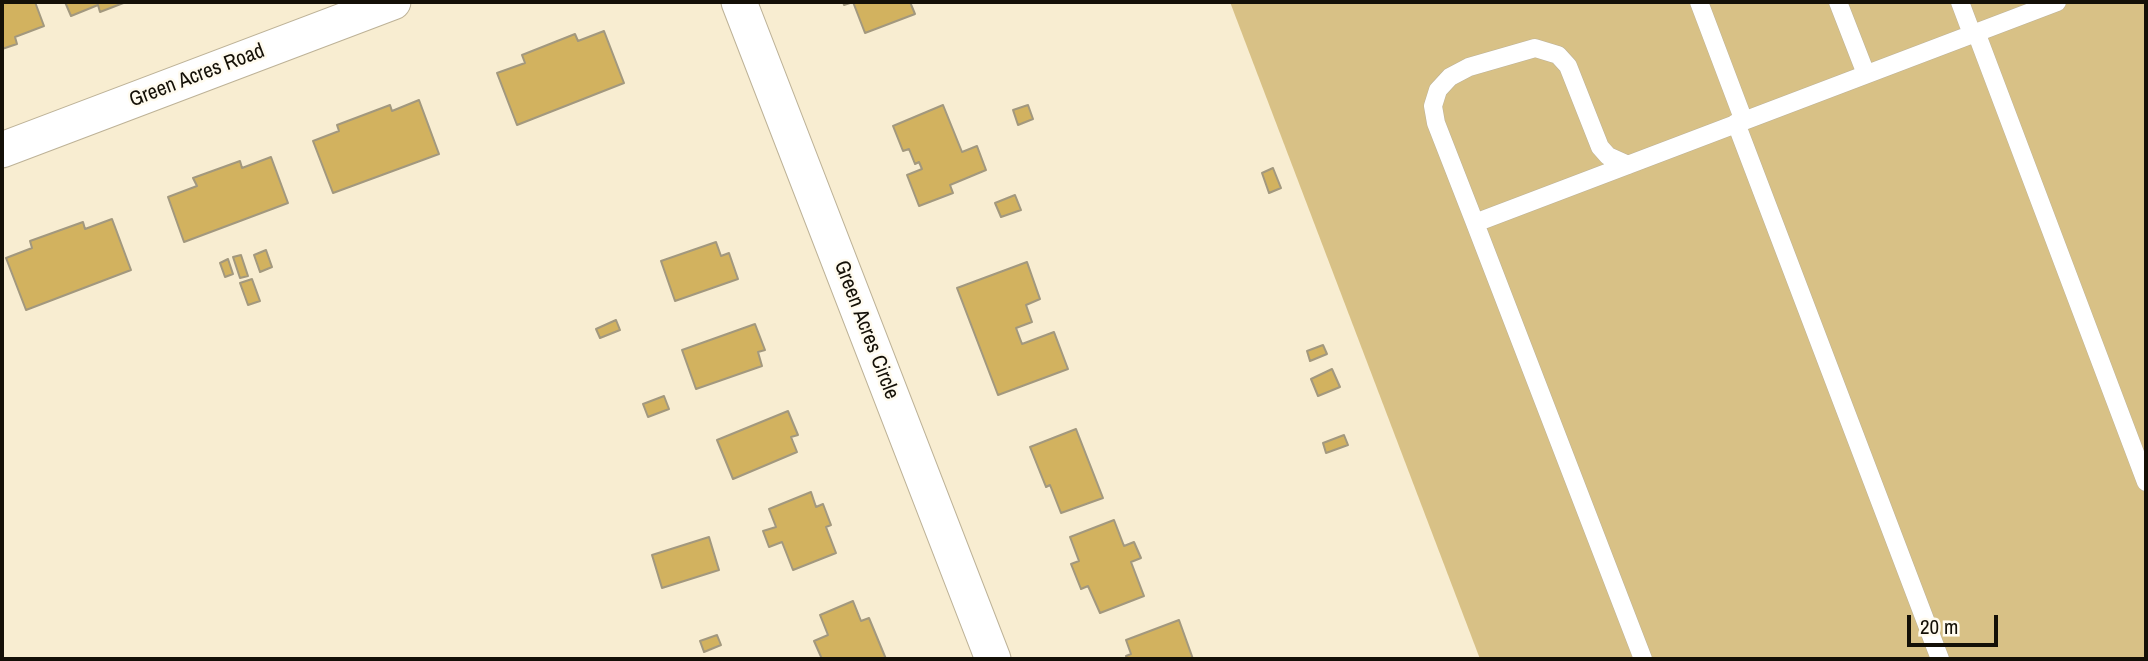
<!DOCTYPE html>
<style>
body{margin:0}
#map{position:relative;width:2148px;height:661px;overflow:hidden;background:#f8edd1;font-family:"Archivo Narrow",sans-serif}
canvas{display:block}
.frame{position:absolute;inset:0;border:4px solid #141007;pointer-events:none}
.scale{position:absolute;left:1907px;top:615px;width:91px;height:32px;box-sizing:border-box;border:4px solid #141007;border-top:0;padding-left:9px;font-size:21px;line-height:24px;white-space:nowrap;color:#141007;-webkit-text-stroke:5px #fffbef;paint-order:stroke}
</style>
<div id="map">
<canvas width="2148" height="661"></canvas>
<div class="frame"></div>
<div class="scale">20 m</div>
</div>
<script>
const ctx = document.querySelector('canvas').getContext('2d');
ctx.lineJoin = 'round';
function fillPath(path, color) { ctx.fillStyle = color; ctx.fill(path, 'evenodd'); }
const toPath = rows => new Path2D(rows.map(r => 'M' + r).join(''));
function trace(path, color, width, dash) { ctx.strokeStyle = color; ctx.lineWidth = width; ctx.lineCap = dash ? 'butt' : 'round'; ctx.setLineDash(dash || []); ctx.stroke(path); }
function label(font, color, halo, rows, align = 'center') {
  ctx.font = font + ' "Archivo Narrow",sans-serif'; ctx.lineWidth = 5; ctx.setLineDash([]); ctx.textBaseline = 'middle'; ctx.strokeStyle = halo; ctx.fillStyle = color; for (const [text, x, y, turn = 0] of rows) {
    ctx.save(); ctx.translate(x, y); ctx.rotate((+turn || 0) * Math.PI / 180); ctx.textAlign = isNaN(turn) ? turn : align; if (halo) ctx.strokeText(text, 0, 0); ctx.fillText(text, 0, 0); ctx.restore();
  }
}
fillPath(toPath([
 [1230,2,2146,2,2146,659,1480,659]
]), '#d8c186');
const building = toPath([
 [2,2,35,2,44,26,15,37,17,44,2,49,2,2],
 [65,2,126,2,100,12,98,5,71,16,65,2],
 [843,2,910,2,915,14,865,33,853,2,844,5,843,2],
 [604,31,624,83,517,125,497,73,525,63,522,55,575,34,578,41,604,31],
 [419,100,439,154,333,193,313,141,339,131,337,125,390,105,392,111,419,100],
 [943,105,962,152,977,146,986,170,950,185,953,193,919,206,907,175,922,169,919,162,915,164,909,149,903,151,893,126,943,105],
 [1028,105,1033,119,1018,125,1013,110,1028,105],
 [271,157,288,203,184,242,168,197,197,186,193,178,240,161,242,168,271,157],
 [1273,168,1281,188,1269,193,1262,173,1273,168],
 [1015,195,1021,210,1001,217,995,203,1015,195],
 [112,219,131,270,26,310,6,258,32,248,30,241,83,222,85,229,112,219],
 [716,242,721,256,729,253,738,279,675,301,661,261,716,242],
 [266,250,272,267,260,272,254,255,266,250],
 [241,255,248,276,240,278,233,257,241,255],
 [228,259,233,274,225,277,220,263,228,259],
 [1027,262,1040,299,1026,305,1032,322,1016,328,1022,344,1054,332,1068,369,998,395,957,288,1027,262],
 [252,279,260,301,248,305,240,283,252,279],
 [616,320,620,330,600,338,596,329,616,320],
 [755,324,765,350,758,352,762,366,696,389,682,350,755,324],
 [1323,345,1327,354,1310,361,1307,351,1323,345],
 [1332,369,1340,387,1318,396,1311,379,1332,369],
 [664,396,669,409,648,417,643,404,664,396],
 [788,411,798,435,791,437,797,452,733,479,717,440,788,411],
 [1076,429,1103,498,1061,513,1050,485,1046,487,1030,447,1076,429],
 [1344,435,1348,445,1326,453,1323,443,1344,435],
 [811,492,816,507,823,504,831,525,826,527,836,553,793,570,782,542,769,547,763,531,776,527,769,509,811,492],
 [1114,520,1124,546,1134,542,1141,558,1131,562,1144,596,1100,613,1088,586,1081,589,1071,564,1079,561,1070,537,1114,520],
 [709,537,719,570,662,588,652,555,709,537],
 [853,601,861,621,869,618,886,659,822,659,814,641,828,635,820,615,853,601],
 [1179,620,1193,659,1127,659,1126,656,1131,654,1126,640,1179,620],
 [717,635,721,645,704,652,700,641,717,635]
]);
fillPath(building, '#d2b25f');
trace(building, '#a2987e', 2);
const lane = toPath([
 [1699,2,1744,121],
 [1838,2,1866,74],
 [1960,2,1972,34],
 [1976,32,2146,482],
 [1736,123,1940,659],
 [1475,223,1436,123,1433,106,1438,90,1450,77,1469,67,1535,48,1558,55,1568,66,1600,147,1608,156,1628,165],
 [1643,659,1475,223,2057,2]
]);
const street = toPath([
 [739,2,993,659],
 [2,150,393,2]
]);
trace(lane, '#bdb297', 19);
trace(street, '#bdb297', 37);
trace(lane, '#fff', 18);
trace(street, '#fff', 35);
label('21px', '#141007', '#fffbef', [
 ["Green Acres Road",197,76,-21],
 ["Green Acres Circle",866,330,69]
]);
</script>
